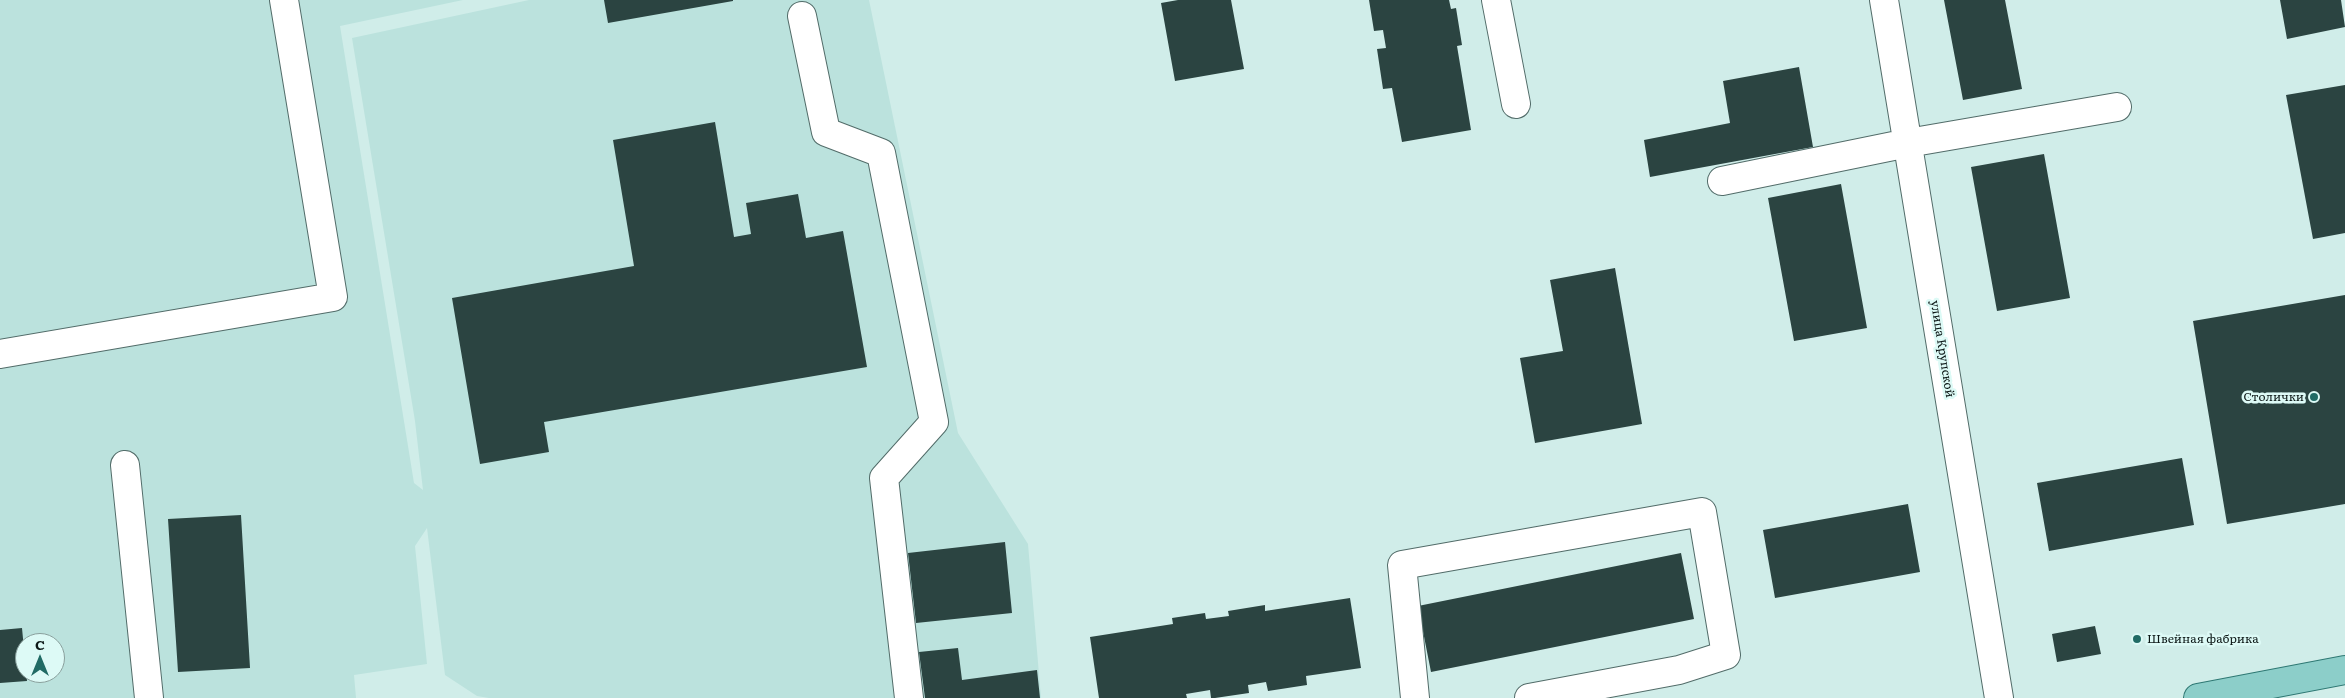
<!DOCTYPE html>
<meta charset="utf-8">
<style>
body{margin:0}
#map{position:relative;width:2345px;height:698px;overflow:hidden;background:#d0ede9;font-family:Literata,serif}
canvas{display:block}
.north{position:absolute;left:15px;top:633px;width:50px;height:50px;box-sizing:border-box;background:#ddfaf6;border:1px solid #899f9c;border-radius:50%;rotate:0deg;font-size:14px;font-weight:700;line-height:20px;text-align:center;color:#0c1716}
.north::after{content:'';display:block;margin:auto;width:18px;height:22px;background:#206b65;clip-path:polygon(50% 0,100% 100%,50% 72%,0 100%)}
</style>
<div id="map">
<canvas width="2345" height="698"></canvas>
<div class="north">С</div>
</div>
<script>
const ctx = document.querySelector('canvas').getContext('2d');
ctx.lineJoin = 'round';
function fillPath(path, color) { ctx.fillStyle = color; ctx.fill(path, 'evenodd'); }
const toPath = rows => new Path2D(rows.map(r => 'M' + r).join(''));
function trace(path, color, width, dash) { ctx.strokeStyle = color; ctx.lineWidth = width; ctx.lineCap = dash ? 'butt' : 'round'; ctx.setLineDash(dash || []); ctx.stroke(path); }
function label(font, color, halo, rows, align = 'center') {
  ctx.font = font + ' Literata,serif'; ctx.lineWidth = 5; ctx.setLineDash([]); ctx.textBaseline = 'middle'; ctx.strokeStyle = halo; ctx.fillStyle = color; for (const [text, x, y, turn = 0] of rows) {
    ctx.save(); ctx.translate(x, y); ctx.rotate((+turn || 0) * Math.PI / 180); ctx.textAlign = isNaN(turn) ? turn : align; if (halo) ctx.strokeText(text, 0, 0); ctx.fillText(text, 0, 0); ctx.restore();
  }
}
fillPath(toPath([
 [0,0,463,0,340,26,414,483,423,490,415,421,352,38,529,0,869,0,958,433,1028,544,1041,698,489,698,477,696,445,675,427,528,415,546,427,664,354,675,356,698,0,698],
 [25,643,55,643,55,673,25,673]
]), '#bbe2dd');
fillPath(toPath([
 [604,0,733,0,733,1,608,23],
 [1178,0,1231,0,1244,69,1175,81,1161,3],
 [1369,0,1449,0,1451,9,1456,8,1462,45,1457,46,1471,130,1402,142,1392,88,1383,89,1377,49,1386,48,1383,30,1374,31],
 [1944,0,2005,0,2022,89,1963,100],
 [2280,0,2341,0,2345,27,2287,39],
 [1799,67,1813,147,1650,177,1644,140,1730,123,1723,81],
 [2345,85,2345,233,2313,239,2286,95],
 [715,122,734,237,751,234,746,203,798,194,806,238,843,231,867,367,544,422,549,452,480,464,452,298,634,266,613,140],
 [2044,154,2070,298,1997,311,1971,167],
 [1841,184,1867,328,1794,341,1768,198],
 [1615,268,1642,424,1535,443,1520,358,1563,351,1550,280],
 [2345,295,2345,504,2227,524,2193,321],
 [2182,458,2194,525,2049,551,2037,483],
 [1908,504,1920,572,1775,598,1763,530],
 [241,515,250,668,178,672,168,519],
 [1005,542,1012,613,916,623,908,553],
 [1681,553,1694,619,1431,672,1418,606],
 [1350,598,1361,668,1306,676,1307,685,1268,691,1266,682,1248,685,1249,693,1215,698,1211,698,1210,690,1186,694,1187,698,1099,698,1090,637,1173,624,1172,618,1205,613,1206,619,1229,616,1228,611,1265,605,1265,611],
 [2095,626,2101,654,2057,662,2052,634],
 [22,628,27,681,0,683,0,630],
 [958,648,962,680,1037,670,1040,698,925,698,919,652]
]), '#2b4441');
const minor = toPath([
 [1496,0,1516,104],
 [1884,0,1999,698],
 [802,16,826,132,881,153,934,422,884,478,909,698],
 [1722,181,1908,143,2117,107],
 [0,354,333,297,284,0],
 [125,465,149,698],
 [1415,698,1402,565,1702,512,1726,655,1679,670,1529,698]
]);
const major = toPath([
 [2198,698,2345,670]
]);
trace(minor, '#526c69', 30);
trace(major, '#2e7873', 30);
trace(minor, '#fff', 28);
trace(major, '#8ccec9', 28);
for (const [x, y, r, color] of [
 [2314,397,5,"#206b65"],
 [2137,639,5,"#206b65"]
]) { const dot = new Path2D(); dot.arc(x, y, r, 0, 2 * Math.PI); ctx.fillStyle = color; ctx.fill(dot); trace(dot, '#ddfaf6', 2); }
label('12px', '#0c1716', '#ddfaf6', [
 ["улица Крупской",1942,349,81]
]);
label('12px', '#0c1716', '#ddfaf6', [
 ["Столички",2304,397],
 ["Швейная фабрика",2147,639,"left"]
], 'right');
</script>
